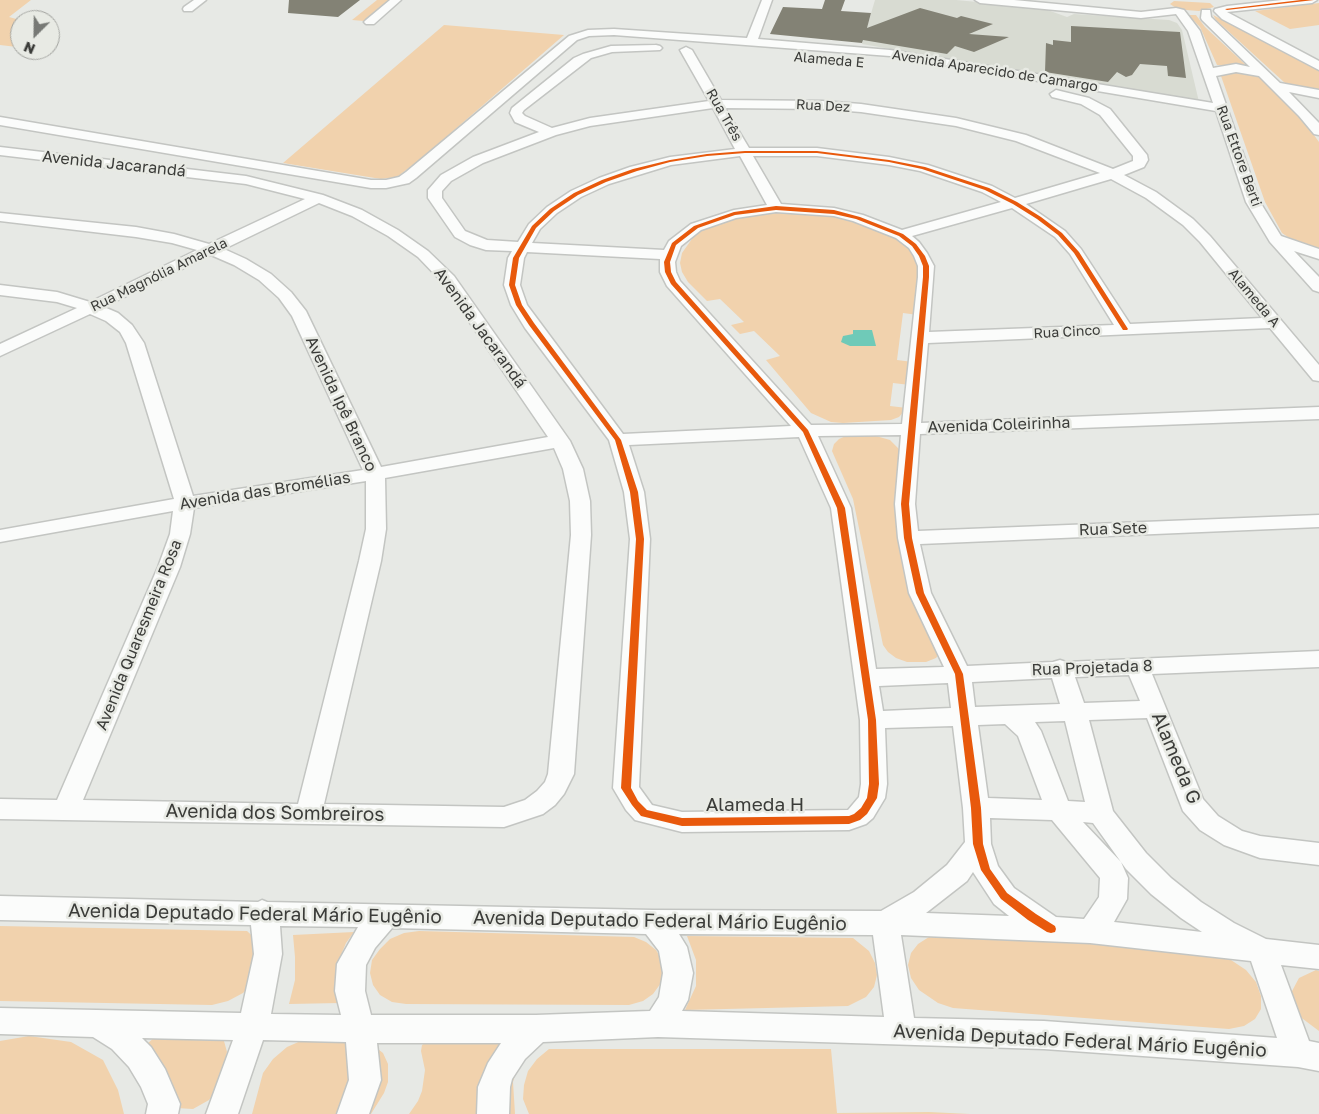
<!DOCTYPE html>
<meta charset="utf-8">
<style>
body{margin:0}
#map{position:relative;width:1319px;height:1114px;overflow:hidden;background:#e7e9e5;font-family:"Golos Text",sans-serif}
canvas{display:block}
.north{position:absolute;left:10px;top:10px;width:50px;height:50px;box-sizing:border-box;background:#e8eae4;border:1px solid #a3a4a0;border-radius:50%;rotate:203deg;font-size:14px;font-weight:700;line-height:20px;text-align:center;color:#3b3c39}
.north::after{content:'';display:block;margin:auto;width:18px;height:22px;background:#777975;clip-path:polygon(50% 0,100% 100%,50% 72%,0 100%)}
</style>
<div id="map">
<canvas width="1319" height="1114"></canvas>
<div class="north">N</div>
</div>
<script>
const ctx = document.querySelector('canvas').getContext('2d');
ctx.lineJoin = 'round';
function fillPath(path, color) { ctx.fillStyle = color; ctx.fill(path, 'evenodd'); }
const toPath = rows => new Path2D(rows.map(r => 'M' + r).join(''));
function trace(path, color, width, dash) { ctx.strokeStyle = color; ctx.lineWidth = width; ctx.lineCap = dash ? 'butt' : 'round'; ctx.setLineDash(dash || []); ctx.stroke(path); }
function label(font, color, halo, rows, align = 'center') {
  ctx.font = font + ' "Golos Text",sans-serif'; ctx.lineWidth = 5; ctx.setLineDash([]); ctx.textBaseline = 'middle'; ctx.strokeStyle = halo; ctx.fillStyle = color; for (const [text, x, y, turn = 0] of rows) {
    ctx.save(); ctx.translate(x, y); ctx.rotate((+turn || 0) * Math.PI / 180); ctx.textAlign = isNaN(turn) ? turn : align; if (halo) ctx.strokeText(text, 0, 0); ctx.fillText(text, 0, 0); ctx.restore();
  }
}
fillPath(toPath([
 [875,0,956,0,1042,8,1067,17,1074,14,1169,20,1177,23,1182,30,1199,102,862,44]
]), '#d8dbd2');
fillPath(toPath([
 [0,0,31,0,9,17,20,20,20,45,17,47,0,45],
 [377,0,390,0,364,21,352,20],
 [1174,1,1210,3,1214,7,1199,11,1186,10,1176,8,1170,4],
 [1319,3,1319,25,1290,29,1255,11],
 [1188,15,1196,15,1205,27,1247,66,1217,65,1200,27],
 [1213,15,1319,69,1319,92,1292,86,1285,83,1216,20],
 [444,25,564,35,422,158,397,177,381,179,283,163],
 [1238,71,1261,77,1300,116,1319,142,1319,249,1292,240,1282,233,1265,202,1221,76],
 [786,211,843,216,903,240,919,258,918,315,903,313,897,360,913,362,910,385,893,383,890,406,907,408,899,417,891,420,843,423,831,422,811,413,766,360,780,356,754,331,740,334,731,325,744,322,720,299,707,301,688,282,682,272,680,263,682,253,694,236,704,229,733,218],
 [869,434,890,440,901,451,940,653,936,658,926,662,907,662,896,658,888,652,883,645,853,499,832,451,834,444,839,439,848,435],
 [0,926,247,931,261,944,255,981,243,993,228,1001,212,1005,0,1001],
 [419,931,634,937,646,942,656,950,662,960,664,972,661,983,653,994,643,1001,629,1005,406,1004,392,1002,380,995,373,985,370,973,372,960,380,949,390,939,404,933],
 [354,932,346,943,336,967,336,991,340,1003,289,1004,295,980,295,957,293,935],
 [687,936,853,938,869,951,875,963,877,975,874,987,866,997,848,1006,685,1010,696,986,696,960],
 [929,937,1075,942,1225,956,1246,970,1256,982,1261,996,1261,1009,1255,1019,1244,1026,1229,1029,953,1008,938,1003,919,990,911,978,908,965,911,953,918,944],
 [1316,970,1319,971,1319,1031,1299,1016,1291,993,1299,978],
 [29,1036,71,1042,103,1060,118,1090,124,1114,0,1114,0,1041],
 [156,1036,220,1037,224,1041,227,1052,217,1089,209,1100,193,1109,176,1108,147,1044],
 [303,1040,362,1041,374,1046,383,1053,388,1064,388,1082,384,1093,371,1114,252,1114,263,1073,273,1059,287,1047],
 [428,1041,519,1042,523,1048,513,1082,515,1114,409,1114,418,1101,422,1091,425,1070,421,1051,422,1045],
 [549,1049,831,1049,837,1113,929,1112,970,1114,529,1114,523,1099,524,1085,528,1071,537,1059]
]), '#f1d2ad');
fillPath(toPath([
 [853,330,872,330,876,346,850,346,841,342,843,336,853,334]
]), '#6fcab8');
fillPath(toPath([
 [289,0,360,0,338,17,288,13],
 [825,0,845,0,841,11,871,13,867,28,920,8,957,18,961,16,993,24,969,34,1009,37,974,52,955,46,947,54,863,40,862,43,770,34,783,7,822,9],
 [1071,26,1180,32,1186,78,1168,76,1167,66,1140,64,1132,75,1126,77,1117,72,1108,82,1045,72,1046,43,1053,45,1053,40,1071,42]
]), '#838275');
const minor = toPath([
 [194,0,206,0,192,11,184,11,183,9,184,7,194,0],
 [390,0,401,0,374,24,366,24,364,22,366,20,390,0],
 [762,0,772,0,758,39,890,50,1213,103,1188,31,1176,14,1141,18,980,3,975,0,1014,0,1141,12,1176,8,1184,10,1200,31,1213,68,1236,64,1250,67,1202,20,1201,18,1202,10,1210,10,1211,17,1280,83,1319,90,1319,98,1289,92,1319,123,1319,135,1314,134,1299,116,1259,76,1236,72,1216,76,1260,202,1281,236,1319,249,1319,259,1294,251,1319,277,1319,292,1313,290,1270,242,1246,202,1216,111,890,56,614,35,589,36,577,40,416,178,409,183,386,188,371,188,0,125,0,117,371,180,386,180,399,177,406,172,569,36,588,30,614,29,747,38,762,0],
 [1282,0,1317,0,1312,3,1227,12,1319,61,1319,70,1222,19,1214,11,1215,9,1227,6,1282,0],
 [656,45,660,46,662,48,660,50,612,52,591,58,524,110,522,113,525,116,552,128,590,118,709,101,680,50,686,47,692,50,721,100,822,101,861,104,956,118,1026,135,1113,169,1133,161,1133,156,1100,115,1081,104,1052,97,1050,94,1056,90,1089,98,1110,109,1147,155,1148,160,1144,167,1124,175,1156,192,1193,219,1210,236,1319,365,1319,381,1313,380,1270,328,928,343,921,423,1319,407,1319,419,920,434,915,504,918,531,1319,515,1319,527,920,544,931,593,967,666,1053,662,1060,660,1066,662,1319,651,1319,667,1152,674,1203,799,1218,816,1242,831,1260,836,1319,843,1319,865,1260,858,1224,845,1200,830,1183,811,1147,718,1089,720,1113,811,1146,853,1171,878,1201,902,1234,923,1266,939,1319,945,1319,969,1281,965,1309,1041,1319,1043,1319,1071,1298,1067,1044,1049,658,1037,543,1042,525,1059,512,1079,510,1087,509,1114,477,1114,478,1087,488,1063,501,1043,377,1043,381,1080,369,1114,337,1114,349,1080,346,1042,263,1040,238,1114,206,1114,233,1040,142,1038,151,1047,165,1069,180,1104,178,1114,146,1114,148,1104,141,1087,129,1067,112,1049,93,1037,0,1034,0,1008,241,1013,254,954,251,925,0,920,0,896,258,902,262,900,267,902,653,910,881,911,914,892,947,865,965,842,963,808,953,726,885,728,887,784,885,798,873,818,866,824,849,830,682,832,635,820,626,810,613,788,630,539,624,492,609,440,525,328,511,305,504,285,508,258,512,251,486,250,470,245,455,237,428,198,428,190,441,175,473,157,539,132,515,122,510,113,512,108,574,58,583,54,611,46,656,45],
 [713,108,735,149,670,157,630,167,599,178,571,191,547,207,529,224,518,242,487,240,465,231,442,198,442,191,451,181,483,163,556,135,590,126,713,108],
 [725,108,822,109,861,112,956,126,1016,141,1100,173,1015,198,992,186,928,165,889,157,817,148,749,148,725,108],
 [740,156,767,205,734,210,691,224,669,241,664,250,532,243,540,229,557,213,581,197,609,184,671,165,740,156],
 [753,156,817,156,889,165,920,171,982,192,1001,202,902,230,863,215,834,208,781,204,753,156],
 [1111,179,1146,198,1183,225,1200,242,1262,318,1130,324,1081,249,1065,231,1026,204,1111,179],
 [1012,208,1055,237,1070,254,1114,325,929,332,934,266,927,253,919,242,912,236,1012,208],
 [776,212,834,216,853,221,896,238,909,248,914,256,918,266,918,277,902,424,811,425,680,281,676,272,675,262,681,246,701,230,736,218,776,212],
 [527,252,660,259,660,272,667,286,791,426,623,434,527,305,520,285,524,258,527,252],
 [901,435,895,504,898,538,909,593,944,667,876,669,851,508,818,436,901,435],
 [799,437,831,508,860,720,861,784,859,797,848,810,682,812,652,805,639,787,650,539,644,492,629,445,799,437],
 [1129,675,1140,701,1084,703,1075,677,1129,675],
 [1052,678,1060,704,975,707,972,682,1052,678],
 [948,683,951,708,883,711,879,686,948,683],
 [1065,721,1085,802,1068,801,1041,731,1035,722,1065,721],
 [1005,724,1018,736,1042,800,988,798,978,725,1005,724],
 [990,818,1052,820,1100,878,1099,897,1084,919,1056,917,1014,888,998,866,991,844,990,818],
 [1083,822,1093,823,1126,869,1151,894,1181,918,1202,932,1114,922,1127,899,1128,878,1121,862,1083,822],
 [973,872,994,904,1009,916,926,913,967,881,973,872],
 [280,926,358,927,337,964,335,991,341,1015,271,1014,282,954,280,926],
 [392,928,646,934,659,951,663,973,659,997,650,1011,536,1015,371,1015,365,991,366,965,375,948,392,928],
 [679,934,873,935,884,1017,682,1011,688,1000,693,973,687,947,679,934],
 [901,935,1090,943,1251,961,1277,1038,1044,1021,914,1018,901,935],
 [0,147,246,176,323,195,362,210,398,230,428,251,454,276,570,441,583,469,590,501,591,535,574,774,564,794,555,805,543,814,504,827,0,819,0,799,57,800,158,567,170,534,173,511,0,542,0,530,174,499,126,343,120,332,106,321,90,314,0,356,0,344,77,308,57,302,0,295,0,285,57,292,90,302,197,250,172,243,136,237,0,221,0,213,136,227,174,234,209,244,305,199,246,184,0,155,0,147],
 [319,203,352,216,388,236,418,257,442,282,548,437,381,467,306,311,291,292,271,274,246,259,224,249,319,203],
 [211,255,234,265,259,280,279,298,292,316,363,470,193,496,144,343,132,325,118,313,104,307,211,255],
 [554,448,563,469,570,501,571,535,548,774,545,782,537,791,525,800,504,807,324,804,381,561,386,529,385,478,554,448],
 [366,481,366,529,359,561,298,804,83,800,180,567,190,534,194,508,366,481]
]);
trace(minor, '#c3c5c2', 3);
fillPath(minor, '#fbfcfb');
fillPath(toPath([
 [1301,0,1314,0,1227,10,1225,9,1301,0],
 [745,151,817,151,889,160,925,167,989,188,1017,202,1041,217,1062,233,1079,252,1128,329,1127,330,1123,330,1074,253,1058,235,1037,219,1013,204,985,190,922,169,889,162,817,153,745,153,707,156,670,162,637,171,606,182,578,195,554,211,536,228,519,258,515,285,522,305,534,323,621,440,638,492,644,539,631,788,638,801,647,810,682,818,849,816,854,814,861,808,867,798,869,784,868,720,837,508,803,432,671,284,665,272,664,262,672,243,694,226,734,212,776,206,834,210,860,217,903,234,916,244,925,256,929,266,929,277,909,504,912,538,924,593,963,674,981,808,983,844,990,869,1007,893,1036,914,1055,926,1056,929,1055,932,1051,933,1047,932,1028,920,1001,899,981,870,973,844,971,808,955,674,916,593,904,538,901,504,923,277,923,266,919,256,912,246,899,236,856,219,834,214,776,210,735,215,698,228,676,245,670,262,671,272,676,282,808,430,845,508,876,720,879,784,877,798,867,814,860,820,849,824,682,826,641,816,632,805,621,788,636,539,630,492,615,440,529,325,516,305,509,285,513,258,532,226,550,209,574,193,602,180,633,169,670,160,707,154,745,151]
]), '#e8590c');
label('14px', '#3b3c39', '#e8eae4', [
 ["Alameda E",829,60,5],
 ["Avenida Aparecido de Camargo",995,71,9],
 ["Rua Dez",823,106,3],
 ["Rua Três",724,115,60],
 ["Rua Ettore Berti",1239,156,70],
 ["Rua Magnólia Amarela",159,275,-26],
 ["Alameda A",1254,298,50],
 ["Rua Cinco",1067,332,-3]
]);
label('16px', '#3b3c39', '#e8eae4', [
 ["Avenida Jacarandá",114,164,6],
 ["Avenida Jacarandá",480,328,54],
 ["Avenida Ipê Branco",341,404,65],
 ["Avenida Coleirinha",999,425,-2],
 ["Avenida das Bromélias",265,491,-9],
 ["Rua Sete",1113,529,-2],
 ["Avenida Quaresmeira Rosa",139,635,-68],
 ["Rua Projetada 8",1092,668,-2]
]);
label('19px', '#3b3c39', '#e8eae4', [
 ["Alameda G",1176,758,67],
 ["Alameda H",755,805],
 ["Avenida dos Sombreiros",275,813,1],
 ["Avenida Deputado Federal Mário Eugênio",255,914,1],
 ["Avenida Deputado Federal Mário Eugênio",660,921,1],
 ["Avenida Deputado Federal Mário Eugênio",1080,1041,3]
]);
</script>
